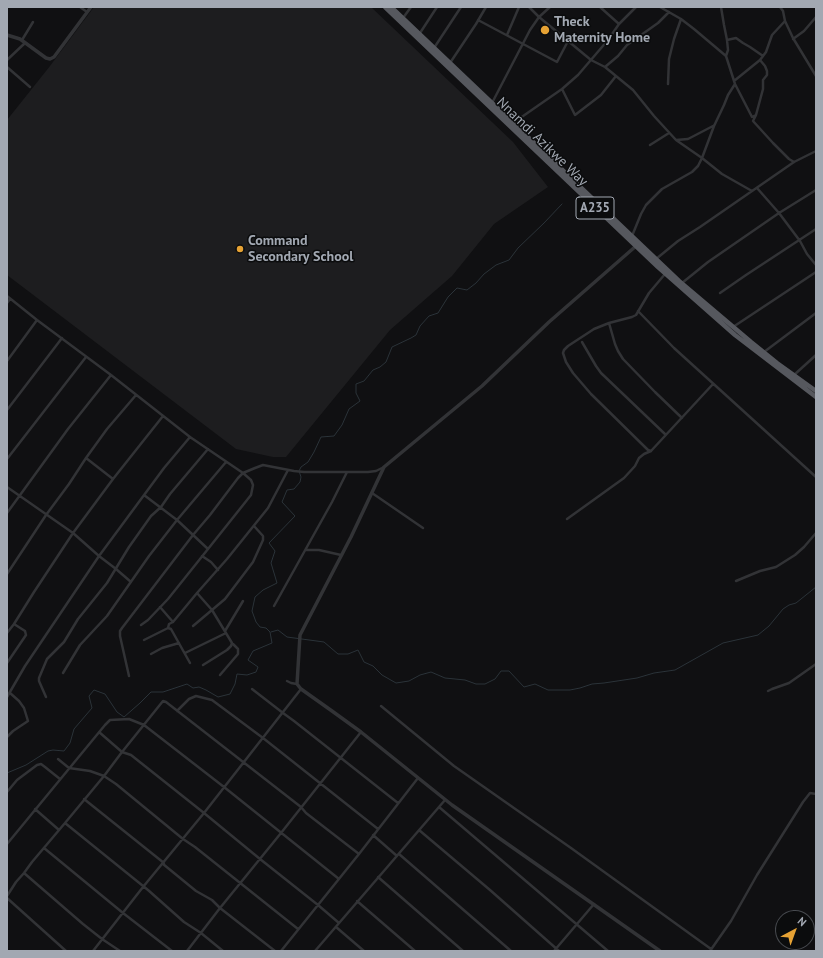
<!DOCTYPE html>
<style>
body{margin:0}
#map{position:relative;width:823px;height:958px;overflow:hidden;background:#101012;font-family:"PT Sans",sans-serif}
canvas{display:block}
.frame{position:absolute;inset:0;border:8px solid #a2a8b2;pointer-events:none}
.north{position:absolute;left:775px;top:910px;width:40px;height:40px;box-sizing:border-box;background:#0b0c0d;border:1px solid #474a4f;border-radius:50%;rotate:41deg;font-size:11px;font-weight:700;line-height:16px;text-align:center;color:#a2a8b2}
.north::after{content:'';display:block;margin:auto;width:14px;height:18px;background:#e6a234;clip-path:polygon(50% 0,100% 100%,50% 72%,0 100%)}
</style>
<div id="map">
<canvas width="823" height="958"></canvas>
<div class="frame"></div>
<div class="north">N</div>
</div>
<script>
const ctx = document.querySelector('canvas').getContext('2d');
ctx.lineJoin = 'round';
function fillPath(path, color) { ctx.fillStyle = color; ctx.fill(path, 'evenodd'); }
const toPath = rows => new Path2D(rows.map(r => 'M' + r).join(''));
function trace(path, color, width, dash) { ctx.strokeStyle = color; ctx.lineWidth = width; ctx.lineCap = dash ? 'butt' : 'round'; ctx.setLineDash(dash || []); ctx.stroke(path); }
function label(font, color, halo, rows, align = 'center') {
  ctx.font = font + ' "PT Sans",sans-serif'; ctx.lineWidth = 3; ctx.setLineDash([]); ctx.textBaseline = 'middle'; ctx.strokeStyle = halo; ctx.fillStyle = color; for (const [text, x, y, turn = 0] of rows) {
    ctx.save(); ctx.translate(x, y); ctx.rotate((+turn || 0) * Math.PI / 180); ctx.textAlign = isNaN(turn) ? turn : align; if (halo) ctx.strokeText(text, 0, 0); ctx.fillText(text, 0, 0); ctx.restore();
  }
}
fillPath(toPath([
 [94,7,371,7,513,142,548,187,494,224,452,276,390,330,286,457,273,457,236,449,7,275,7,120,50,66]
]), '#1d1d1f');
trace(toPath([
 [271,632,278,630,287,637,324,642,338,654,348,654,358,650,364,662,373,666,382,675,396,683,409,681,420,675,431,672,445,678,465,680,476,684,485,684,495,679,501,671,509,671,524,687,535,684,548,690,570,690,580,688,592,684,604,683,637,678,654,673,675,670,723,643,758,635,769,626,783,609,789,605,796,603,816,587],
 [7,773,26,765,48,751,53,750,64,751,70,743,74,729,92,708,89,696,94,690,105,694,117,712,124,717,140,703,151,692,163,692,187,684,193,688,199,687,206,690,218,697,230,694,235,684,237,674,247,675,256,672,258,667,248,660,253,651,272,643,270,632,266,628,260,627,256,622,252,611,255,597,263,590,277,583,271,563,275,551,269,543,295,516,282,502,287,490,294,489,300,482,301,477,299,471,301,467,308,462,314,452,321,437,334,436,342,425,349,409,360,401,356,393,356,384,364,381,373,370,380,367,386,362,392,347,411,338,416,335,420,326,429,316,438,313,448,297,457,288,467,290,476,283,484,274,496,265,509,260,518,248,544,223,562,204]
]), '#2b3339', 1);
trace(toPath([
 [80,7,87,12],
 [529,7,539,17,591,60,605,67,633,90,654,116,676,140,702,158,722,174,752,191],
 [600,7,619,24],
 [660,7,681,19,694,29,726,56],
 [721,7,724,25,727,40,728,50,726,56,735,84,752,117,756,115,753,121,773,143,789,159,794,162],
 [780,7,783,11,785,21,793,38,816,76],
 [403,18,411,7],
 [478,20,557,62,568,41],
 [420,33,437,7],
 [507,35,519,7],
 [793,39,804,31,816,17],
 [22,40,33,22],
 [727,40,736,38,743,43,750,47,763,56],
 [434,48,461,7],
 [7,60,25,43],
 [450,63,476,24,486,7],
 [7,67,30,87],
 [605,67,618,56,627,45,658,23,669,12],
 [734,81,760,60,766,52,772,35,785,21],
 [668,84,669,59,674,39,681,19],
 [562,89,575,115,601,95,616,76],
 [492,103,530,30,539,17,550,7],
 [756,115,763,89,763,80,767,75,767,71,765,66,760,60],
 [513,123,562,89,578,75,608,40,619,24,636,7],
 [676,140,688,139,713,126],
 [650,145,669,133],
 [757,188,779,213,800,241,807,254,816,265],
 [632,236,641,214,646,205,662,189,692,172,698,166,702,158,714,126,724,105,728,95,735,84],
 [656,259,678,241,700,227,794,162,816,151],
 [682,283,708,262,779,213,816,190],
 [720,293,746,275,816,229],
 [7,296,37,320,111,375,190,437,243,473,251,480,253,485,251,495,208,549,168,599,148,620,141,625],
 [7,303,10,299],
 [638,311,674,348,816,477],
 [609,323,615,344,618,351,623,359,655,392,682,418],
 [733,327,816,272],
 [582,342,596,366,601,373,666,435],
 [764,352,816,313],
 [7,361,37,320],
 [794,375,816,355],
 [7,410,62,338],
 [651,451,648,450,591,394,573,373,566,362,563,353,564,350,568,346,594,329,609,323,632,317,636,315,649,293,665,274],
 [86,458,113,479],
 [7,459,86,357],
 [7,487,73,533,99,556,116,569,131,582],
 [372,493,423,528],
 [144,495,177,520,208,549],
 [7,513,68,429,111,375],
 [567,519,624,478,635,466,639,458,644,454,651,451,713,384],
 [306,550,319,550,341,555],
 [202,556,211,562,218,570],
 [7,574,46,515,69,484,86,458,107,429,136,395],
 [736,581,760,571,776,567,795,555,804,547,816,533],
 [197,593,212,610,232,643,231,646,227,650,203,665],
 [274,606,332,502,347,472],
 [160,607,173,622],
 [193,626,225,599,253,562,263,540,263,536,254,526],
 [225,631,243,601],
 [7,633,14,624,34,592,73,533,113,479,163,416],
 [144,640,168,628],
 [185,653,226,633],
 [151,654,162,648,179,643],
 [7,663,26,635,25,631,14,624],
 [190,663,171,629,168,628,169,624,173,622,197,593,227,559,268,508,288,470],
 [63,673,80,645,107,616,149,556,177,520,226,462],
 [220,675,238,654,238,649,233,644],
 [129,676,120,636,120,631,122,628,193,535,210,515,238,478,243,473,255,468,263,465,294,471,304,472,368,472,376,471,384,467],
 [287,681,291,683,297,684],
 [252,689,283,713,294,721,398,803],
 [768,691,772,689,789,683,816,664],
 [7,697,25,666,99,556,164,468,190,437],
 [46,697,39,681,39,678,47,659,64,642,78,619,107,583,129,547,151,516,161,507,170,494,208,449],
 [381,706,454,766,571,848,711,949],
 [177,711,189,699,196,696,212,700,263,738,378,829],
 [99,732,122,752,131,755,204,813,260,859,318,905,339,923],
 [7,737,13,731,28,721,24,708,19,701,10,693],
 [58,759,69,768,90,771,104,776,116,784,183,839,195,847,298,929],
 [7,792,17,780,37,765,41,764,45,767,60,779],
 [84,799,164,863],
 [439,807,608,951],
 [35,809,59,830],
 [65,823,148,890,184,922,201,933,223,951],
 [419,830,490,890,559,951],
 [373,835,397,856],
 [7,844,105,725,110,720,129,719,144,725,224,787,339,879],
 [44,848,123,913,172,951],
 [399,854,511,951],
 [163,864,196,891,212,900,220,908,275,951],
 [24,873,83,924,102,939,120,951],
 [378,877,463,951],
 [7,896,16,882,24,873,32,862,65,823,104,776,122,752,163,701,166,702,301,807,306,813,359,854],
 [7,898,66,951],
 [357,901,415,951],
 [336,927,364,951],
 [93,951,143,887,204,813,301,689],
 [187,951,220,908,281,833,361,732],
 [281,951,359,854,418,778],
 [315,951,445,800],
 [554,951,594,904],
 [710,951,731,921,757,875,803,802,810,793,816,794]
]), '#323336', 2.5);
trace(toPath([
 [7,35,20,39,46,58,50,59,54,57,91,7],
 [636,246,549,322,482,386,384,467,351,537,300,635,297,684,301,689,332,711,361,732,452,805,660,951]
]), '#323336', 3.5);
trace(toPath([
 [385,7,658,267,735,335,816,397],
 [391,7,679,281,751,342,777,363,816,391]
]), '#56585e', 4.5);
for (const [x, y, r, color] of [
 [545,30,5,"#e6a234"],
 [240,249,4,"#e6a234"]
]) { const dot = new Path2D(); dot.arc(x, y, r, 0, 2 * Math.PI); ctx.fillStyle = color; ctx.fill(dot); trace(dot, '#0b0c0d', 1.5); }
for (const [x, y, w] of [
 [595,208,38]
]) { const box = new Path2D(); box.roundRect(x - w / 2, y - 11, w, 22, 3); ctx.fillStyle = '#0b0c0d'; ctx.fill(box); trace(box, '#a2a8b2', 1); }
label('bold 13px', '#a2a8b2', null, [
 ["A235",595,208]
]);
label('bold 14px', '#a2a8b2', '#0b0c0d', [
 ["Theck",554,22],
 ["Maternity Home",554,38],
 ["Command",248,241],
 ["Secondary School",248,257]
], 'left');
label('14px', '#a2a8b2', '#0b0c0d', [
 ["Nnamdi Azikwe Way",542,142,44]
]);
</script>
